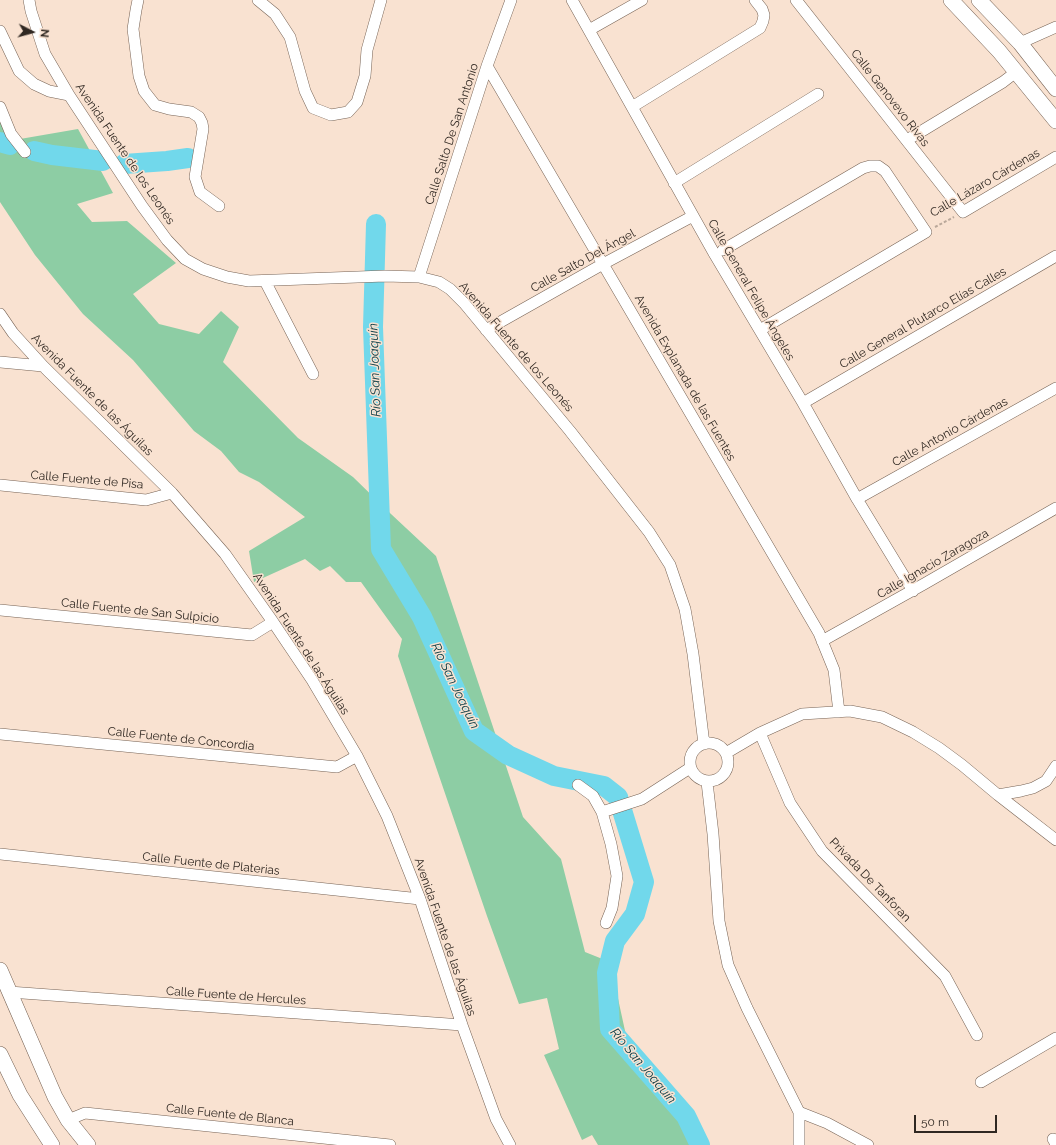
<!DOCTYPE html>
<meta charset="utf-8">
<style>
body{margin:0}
#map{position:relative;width:1056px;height:1145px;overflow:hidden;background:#f9e2d1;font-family:Raleway,sans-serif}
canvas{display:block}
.north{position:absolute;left:12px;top:12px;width:40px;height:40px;-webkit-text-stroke:3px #f9e2d1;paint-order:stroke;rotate:96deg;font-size:11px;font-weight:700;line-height:16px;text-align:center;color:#302822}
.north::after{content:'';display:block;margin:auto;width:14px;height:18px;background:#302822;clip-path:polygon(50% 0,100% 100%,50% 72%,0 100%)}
.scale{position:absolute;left:914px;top:1115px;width:83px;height:18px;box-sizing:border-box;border:2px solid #302822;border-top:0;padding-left:5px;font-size:12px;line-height:14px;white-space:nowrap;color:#302822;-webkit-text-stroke:3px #f9e2d1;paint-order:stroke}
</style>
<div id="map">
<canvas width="1056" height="1145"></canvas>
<div class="north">N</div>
<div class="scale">50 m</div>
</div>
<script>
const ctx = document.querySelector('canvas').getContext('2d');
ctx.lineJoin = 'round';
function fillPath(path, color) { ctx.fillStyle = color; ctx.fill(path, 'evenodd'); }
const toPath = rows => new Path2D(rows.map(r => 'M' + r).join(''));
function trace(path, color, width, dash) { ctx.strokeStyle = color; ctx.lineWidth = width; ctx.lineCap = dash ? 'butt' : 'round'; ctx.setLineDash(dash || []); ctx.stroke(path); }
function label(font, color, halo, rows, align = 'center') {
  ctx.font = font + ' Raleway,sans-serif'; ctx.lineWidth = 3; ctx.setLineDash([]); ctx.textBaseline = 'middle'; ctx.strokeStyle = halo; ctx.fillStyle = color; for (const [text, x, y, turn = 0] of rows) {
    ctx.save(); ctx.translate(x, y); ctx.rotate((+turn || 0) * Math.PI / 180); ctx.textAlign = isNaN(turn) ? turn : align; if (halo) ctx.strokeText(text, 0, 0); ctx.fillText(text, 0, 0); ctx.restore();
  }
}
fillPath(toPath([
 [0,119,20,139,78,129,113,193,77,204,92,222,127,221,176,263,133,294,159,324,199,334,221,311,239,327,223,362,298,438,353,477,391,514,436,556,523,817,561,859,585,952,610,962,629,1049,689,1116,703,1145,598,1145,592,1135,582,1140,544,1055,559,1049,547,998,519,1004,487,916,398,656,402,639,361,582,346,582,330,566,320,571,305,559,254,582,249,551,305,517,259,482,239,472,221,451,194,431,133,360,83,314,35,255,0,202]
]), '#8dcda4');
trace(toPath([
 [0,142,10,145],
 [34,151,52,155,103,161],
 [124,164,167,161,188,158],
 [376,224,373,327,381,549,422,617,474,731,508,755,554,776,604,786,618,797,644,882,635,914,615,941,607,973,610,1029,686,1116,700,1145]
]), '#71d8eb', 20);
const street = toPath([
 [29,0,31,11,45,54,69,95,142,206,167,240,185,259,203,269,227,277,249,281,385,276,419,277,439,282,450,289,464,303,570,431,649,532,670,565,685,609,693,654,704,744],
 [138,0,136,10,133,29,139,76,144,91,155,105,169,109,191,112,199,117,202,123,203,129,195,177,200,192,219,206],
 [258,0,275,14,290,37,305,91,313,108,331,115,348,112,357,102,365,76,367,50,381,0],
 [572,0,715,255,803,403,857,499,913,591],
 [796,0,963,212,1056,157],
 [589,30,642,0],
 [0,31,19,71,34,84,49,91,69,95],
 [1020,43,1056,27],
 [487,66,819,633,834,670,839,712],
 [0,107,11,134,25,152],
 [632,107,760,28,763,21,764,15,762,9,755,0],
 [907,140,1003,82,1016,72],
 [674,183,818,94],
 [723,250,863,168,870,166,878,166,885,171,926,232,760,330],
 [419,277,487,66,511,0],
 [265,281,313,374],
 [0,314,13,333,43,366,172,493,225,554,273,622,312,680,357,756,387,816,420,899,462,1025,496,1119,510,1145],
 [486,330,603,264,693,216],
 [0,362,43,366],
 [803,403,1056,256],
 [0,485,146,500,172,493],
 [857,499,1056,388],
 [0,610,252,635,273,622],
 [822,641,924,584,1056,508],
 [760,733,790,803,822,851,945,976,977,1035],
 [0,734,337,767,357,756],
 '690 762a19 19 0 1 1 38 0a19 19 0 1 1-38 0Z',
 [726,753,760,733,802,714,850,711,882,717,913,732,939,748,962,765,998,795,1056,840],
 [707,782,713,834,719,921,728,965,747,1008,799,1112,799,1145],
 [578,785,593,796,602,812,611,844,617,876,612,908,606,923],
 [998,795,1021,791,1033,788,1046,781,1056,766],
 [602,812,642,799,690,768],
 [0,854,420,899],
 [9,992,462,1025],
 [981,1082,1056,1038],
 [799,1112,827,1123,868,1145],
 [68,1120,85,1113,390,1145],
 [1053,1139,1056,1144]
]);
const secondary = toPath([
 [951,0,999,51,1056,121],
 [979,0,1020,43,1056,89],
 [0,970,55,1097,68,1120,88,1145],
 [0,1054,20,1095,52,1145]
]);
trace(street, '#776355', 12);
trace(secondary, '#776355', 16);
trace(toPath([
 [935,227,954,217]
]), '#baa89a', 2, [3, 2]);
trace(street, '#fff', 11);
trace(secondary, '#fff', 15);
label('12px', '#302822', '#f9e2d1', [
 ["Calle Genovevo Rivas",890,98,52],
 ["Calle Salto De San Antonio",452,134,-72],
 ["Avenida Fuente de los Leonés",125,154,56],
 ["Calle Lázaro Cárdenas",985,183,-30],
 ["Calle Salto Del Ángel",583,261,-29],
 ["Calle General Felipe Ángeles",751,290,60],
 ["Calle General Plutarco Elías Calles",923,318,-30],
 ["Avenida Fuente de los Leonés",516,347,49],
 ["Avenida Explanada de las Fuentes",685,378,60],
 ["Avenida Fuente de las Águilas",92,395,45],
 ["Calle Antonio Cárdenas",950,432,-29],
 ["Calle Fuente de Pisa",87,480,5],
 ["Calle Ignacio Zaragoza",933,564,-30],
 ["Calle Fuente de San Sulpicio",140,611,6],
 ["Avenida Fuente de las Águilas",301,644,57],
 ["Calle Fuente de Concordia",181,739,6],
 ["Calle Fuente de Platerias",211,864,6],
 ["Privada De Tanforan",870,880,46],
 ["Avenida Fuente de las Águilas",445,937,71],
 ["Calle Fuente de Hercules",236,996,4],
 ["Calle Fuente de Blanca",230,1115,6]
]);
label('italic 13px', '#114149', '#f9e2d1', [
 ["Río San Joaquín",375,370,-92],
 ["Río San Joaquín",455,686,64],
 ["Río San Joaquín",643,1066,50]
]);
</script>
